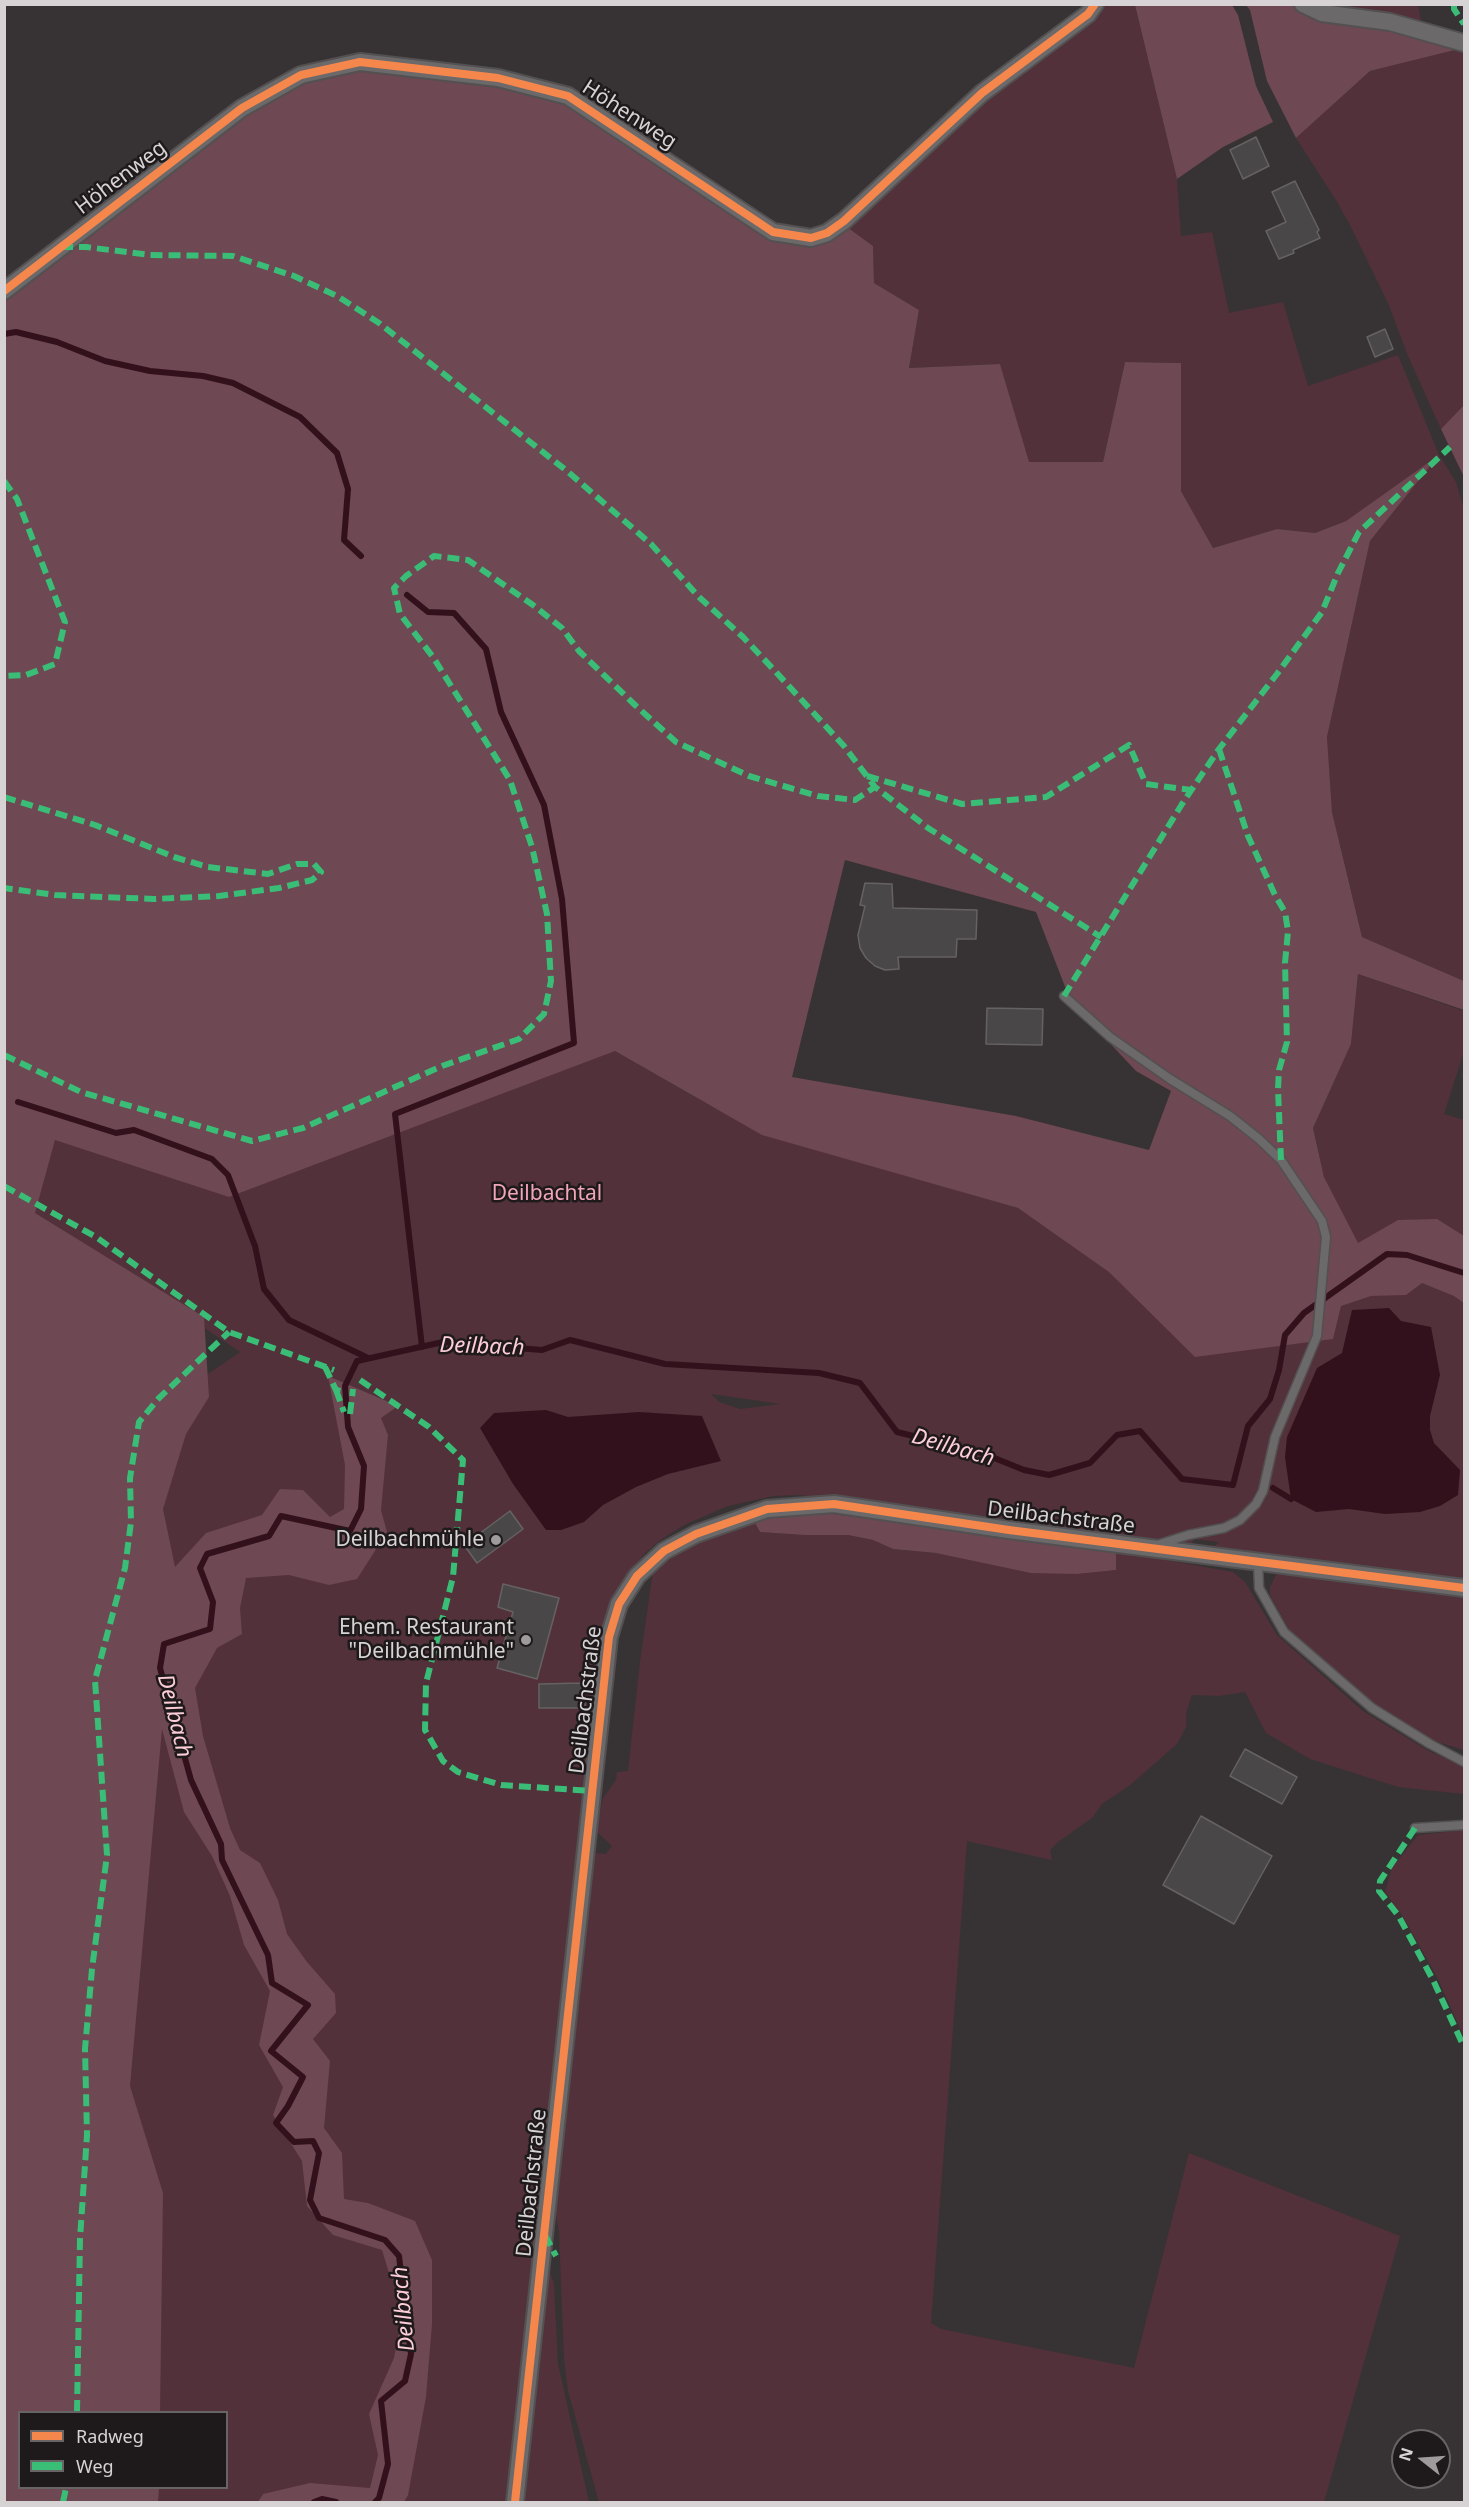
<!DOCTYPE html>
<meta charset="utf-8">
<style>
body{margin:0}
#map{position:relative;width:1469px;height:2507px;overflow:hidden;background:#373334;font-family:"Noto Sans",sans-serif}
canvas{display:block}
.frame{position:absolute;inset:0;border:6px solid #d7d2d3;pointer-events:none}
.legend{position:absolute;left:18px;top:2411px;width:210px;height:78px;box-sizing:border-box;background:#1e1a1b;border:2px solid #686465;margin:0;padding:8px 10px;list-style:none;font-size:18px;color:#d7d2d3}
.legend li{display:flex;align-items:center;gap:12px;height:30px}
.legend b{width:30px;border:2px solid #686465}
.north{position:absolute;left:1391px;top:2429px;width:60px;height:60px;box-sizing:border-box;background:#1e1a1b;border:2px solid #686465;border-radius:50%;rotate:287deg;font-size:16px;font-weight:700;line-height:24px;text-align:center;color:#d7d2d3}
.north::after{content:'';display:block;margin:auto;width:21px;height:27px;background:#9f9a9b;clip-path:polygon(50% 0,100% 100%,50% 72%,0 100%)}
</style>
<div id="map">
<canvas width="1469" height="2507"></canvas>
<div class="frame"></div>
<ul class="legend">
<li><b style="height:8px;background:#f5874c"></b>Radweg</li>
<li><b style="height:8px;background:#3abd76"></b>Weg</li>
</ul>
<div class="north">N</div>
</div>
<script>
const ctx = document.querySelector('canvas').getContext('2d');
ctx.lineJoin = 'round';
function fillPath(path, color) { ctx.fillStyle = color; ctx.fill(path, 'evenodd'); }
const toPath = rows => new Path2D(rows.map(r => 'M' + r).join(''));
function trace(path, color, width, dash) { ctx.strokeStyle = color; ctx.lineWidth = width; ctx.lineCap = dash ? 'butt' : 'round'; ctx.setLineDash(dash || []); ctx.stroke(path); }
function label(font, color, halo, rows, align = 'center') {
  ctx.font = font + ' "Noto Sans",sans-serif'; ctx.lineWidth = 5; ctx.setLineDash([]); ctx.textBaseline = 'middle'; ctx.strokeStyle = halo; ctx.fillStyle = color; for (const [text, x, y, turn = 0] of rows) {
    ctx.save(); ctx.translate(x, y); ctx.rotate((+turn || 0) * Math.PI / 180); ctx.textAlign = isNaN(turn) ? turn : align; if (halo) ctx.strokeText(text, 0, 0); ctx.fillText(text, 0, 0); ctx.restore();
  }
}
fillPath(toPath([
 [1106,5,1135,5,1177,179,1181,236,1212,232,1229,313,1283,302,1308,386,1398,355,1439,455,1456,482,1464,509,1464,981,1362,937,1332,812,1327,737,1370,541,1437,457,1346,521,1315,533,1277,529,1213,548,1181,491,1181,363,1125,362,1103,462,1028,462,1000,364,909,368,919,310,874,283,873,246,847,227,984,99,1088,22],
 [1312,5,1418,5,1422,25],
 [1463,48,1464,49,1464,405,1441,429,1408,356,1388,303,1350,225,1336,200,1296,138,1370,71],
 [1358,974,1464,1011,1464,1051,1444,1114,1464,1120,1464,1580,1212,1548,1219,1542,1194,1539,1191,1545,985,1516,799,1495,773,1496,728,1506,684,1525,662,1539,645,1553,631,1571,599,1651,507,2502,138,2502,133,2488,226,2488,226,2412,124,2412,113,2078,150,1496,186,1389,240,1352,185,1315,63,1243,5,1191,5,1074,615,1051,718,1110,949,1188,1018,1208,1047,1228,1339,1208,1324,1177,1313,1128,1351,1044],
 [711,1394,781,1404,740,1409,719,1402],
 [755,1523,760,1532,804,1535,848,1535,873,1540,893,1549,936,1553,1077,1574,1116,1570,1116,1551,1233,1572,1245,1582,1277,1635,1363,1711,1427,1750,1464,1767,1464,1794,1398,1787,1310,1759,1266,1733,1245,1692,1219,1696,1192,1695,1186,1713,1186,1727,1177,1744,1129,1786,1102,1804,1092,1818,1058,1842,1050,1850,1052,1860,967,1841,931,2323,941,2329,1134,2368,1189,2153,1400,2236,1324,2502,599,2502,568,2391,564,2359,559,2232,554,2204,593,1853,606,1854,612,1846,597,1832,598,1820,603,1798,616,1780,617,1772,628,1771,640,1662,653,1571,685,1548],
 [1284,1573,1431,1594,1464,1597,1464,1750,1431,1740,1374,1705,1290,1631,1270,1595,1270,1587,1276,1575],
 [1464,1830,1464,2037,1437,1977,1402,1915,1385,1892,1392,1868,1418,1835],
 [550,2272,554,2284,558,2364,589,2502,524,2502,544,2306]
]), '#52313a');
fillPath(toPath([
 [1135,5,1232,5,1238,15,1256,86,1273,122,1223,147,1177,179],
 [1246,5,1290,5,1320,18,1389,28,1463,48,1370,71,1296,138,1267,81,1250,10],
 [361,66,494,83,565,101,777,241,823,243,847,227,873,246,874,283,919,310,909,368,1000,364,1029,462,1103,462,1125,362,1181,363,1181,491,1213,548,1277,529,1315,533,1346,521,1439,455,1370,541,1327,737,1332,812,1362,937,1464,981,1464,1010,1358,974,1351,1044,1313,1128,1324,1177,1358,1243,1398,1220,1437,1219,1464,1236,1464,1303,1454,1296,1422,1283,1406,1295,1371,1296,1341,1306,1333,1339,1195,1357,1109,1272,1018,1208,762,1135,615,1051,229,1197,55,1140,35,1213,204,1317,209,1397,186,1434,163,1509,175,1567,206,1533,262,1515,280,1489,303,1490,330,1517,344,1509,345,1465,328,1376,398,1406,381,1418,388,1435,381,1510,387,1532,357,1579,329,1585,289,1575,246,1578,240,1608,242,1634,217,1648,195,1688,203,1736,230,1828,240,1850,260,1863,278,1900,287,1934,307,1962,335,1994,336,2013,313,2039,330,2061,324,2128,342,2153,344,2199,368,2203,415,2221,432,2260,432,2324,426,2397,408,2495,404,2502,258,2502,263,2494,310,2483,370,2488,378,2455,369,2414,394,2358,406,2297,390,2276,382,2250,333,2235,307,2206,302,2161,273,2115,283,2087,259,2045,270,1991,244,1945,230,1896,212,1856,184,1812,162,1729,130,2086,163,2193,160,2412,20,2412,20,2488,159,2488,158,2502,5,2502,5,299,243,112,302,79],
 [845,860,1036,912,1071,1002,1136,1071,1171,1091,1149,1150,1016,1116,792,1077],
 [1464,405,1464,477,1441,429],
 [781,1514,833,1514,1116,1551,1116,1570,1077,1574,1031,1573,936,1553,893,1549,873,1540,848,1535,804,1535,760,1532,755,1523]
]), '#6e4852');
fillPath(toPath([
 [1389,1308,1401,1321,1431,1327,1440,1375,1430,1416,1430,1430,1434,1443,1460,1470,1458,1495,1440,1506,1420,1512,1385,1514,1349,1509,1316,1512,1291,1499,1285,1457,1287,1437,1317,1368,1342,1353,1352,1310],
 [546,1410,568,1417,639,1412,702,1416,721,1461,668,1474,636,1487,603,1505,584,1522,561,1530,546,1530,513,1484,480,1428,494,1413]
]), '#33111c');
trace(toPath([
 [4,334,16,332,57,342,105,361,150,371,203,376,233,383,300,417,337,453,348,489,344,540,361,556],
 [407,595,428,612,454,613,486,649,501,712,544,805,562,899,574,1043,395,1114,422,1347],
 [18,1102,116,1133,134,1130,212,1159,228,1175,255,1246,264,1289,289,1320,368,1358],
 [1273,1488,1291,1499],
 [314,2502,322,2499,336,2502],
 [375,2502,379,2498,388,2464,381,2401,405,2381,411,2354,399,2256,385,2240,319,2218,310,2200,319,2153,313,2141,294,2142,276,2123,288,2106,303,2077,271,2051,308,2005,272,1983,268,1955,222,1860,221,1844,191,1780,160,1668,164,1644,210,1629,213,1602,200,1568,207,1554,269,1536,281,1516,350,1531,361,1509,364,1466,348,1427,345,1386,357,1361,443,1342,542,1350,570,1340,665,1364,819,1373,860,1383,897,1432,982,1453,1024,1470,1049,1475,1090,1463,1117,1435,1140,1431,1182,1479,1233,1485,1248,1426,1270,1399,1279,1370,1285,1335,1304,1313,1387,1254,1407,1255,1464,1273]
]), '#33111c', 6);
const building = toPath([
 [1256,137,1269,166,1243,179,1230,150,1256,137],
 [1295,181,1319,230,1317,232,1320,238,1293,250,1294,253,1279,259,1266,231,1286,222,1272,192,1295,181],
 [1385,329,1393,349,1375,357,1367,337,1385,329],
 [865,883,892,884,893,908,977,910,976,939,957,939,956,957,898,957,899,969,885,970,875,966,866,958,860,948,858,935,865,906,860,905,865,883],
 [987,1008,1043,1009,1042,1045,986,1044,987,1008],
 [510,1511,523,1529,477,1563,464,1545,510,1511],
 [503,1584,559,1598,537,1679,497,1668,513,1612,498,1607,503,1584],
 [584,1683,585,1708,539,1708,539,1684,584,1683],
 [1245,1749,1297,1777,1282,1804,1230,1776,1245,1749],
 [1201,1816,1272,1856,1234,1924,1163,1885,1201,1816]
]);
fillPath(building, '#4a4748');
trace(building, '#666263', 1.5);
const service = toPath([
 [1064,996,1110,1037,1170,1079,1230,1116,1259,1139,1281,1160,1322,1221,1326,1237,1317,1336,1275,1437,1263,1491,1256,1504,1240,1520,1224,1528,1188,1535,1157,1545],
 [1258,1562,1259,1588,1284,1632,1372,1708,1430,1744,1464,1762],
 [1415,1828,1464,1825]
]);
const minor = toPath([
 [1303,4,1322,13,1390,22,1464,43],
 [4,291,242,108,301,75,360,62,498,78,568,96,773,232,811,238,827,233,844,221,982,93,1088,14,1095,4],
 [515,2502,609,1637,619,1604,637,1576,664,1551,696,1534,767,1509,834,1504,1009,1530,1464,1588]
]);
trace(service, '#535051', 11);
trace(minor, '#535051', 20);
trace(service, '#6c696a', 8);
trace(minor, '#6c696a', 16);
trace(toPath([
 [1454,4,1454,9,1464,24],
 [61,247,86,247,150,255,233,256,294,276,337,296,379,323,567,471,651,544,699,597,743,637,774,670,844,746,875,787,928,828,1101,937],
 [4,481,17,499,65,622,55,664,26,675,4,676],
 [1219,749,1248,836,1275,895,1285,912,1288,931,1285,963,1287,1042,1279,1070,1278,1089,1281,1160],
 [867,776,962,804,1046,797,1129,745,1146,784,1191,790],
 [4,797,95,825,174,857,208,867,268,874,297,864,314,864,321,872,312,880,279,888,219,896,154,899,55,895,4,888],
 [1064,996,1182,804,1219,749,1277,674,1322,612,1338,573,1359,532,1450,447],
 [4,1055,81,1092,252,1141,303,1128,442,1066,519,1039,544,1014,551,981,547,914,532,847,510,780,433,657,400,614,394,588,406,576,434,556,468,560,533,605,562,628,579,651,635,705,676,742,749,776,818,796,855,800,875,787],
 [4,1186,96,1237,229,1332,334,1370],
 [325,1367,336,1390,341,1391],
 [360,1380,429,1427,463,1460,453,1577,426,1683,425,1730,443,1761,458,1772,501,1785,592,1791],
 [336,1390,344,1412],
 [350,1414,353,1389],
 [1415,1828,1380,1881,1379,1891,1398,1915,1433,1980,1464,2047],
 [545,2235,556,2256],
 [77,2412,80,2239,87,2135,85,2049,92,1969,107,1855,95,1680,125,1568,131,1522,130,1478,139,1422,159,1398,229,1332],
 [63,2502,66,2488]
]), '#3abd76', 6, [12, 6]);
trace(toPath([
 [4,291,242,108,301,75,360,62,498,78,568,96,773,232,811,238,827,233,844,221,982,93,1088,14,1095,4],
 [515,2502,609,1637,619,1604,637,1576,664,1551,696,1534,767,1509,834,1504,1009,1530,1464,1588]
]), '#f5874c', 8);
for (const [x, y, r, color] of [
 [496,1540,6,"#9f9a9b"],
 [526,1640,6,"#9f9a9b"]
]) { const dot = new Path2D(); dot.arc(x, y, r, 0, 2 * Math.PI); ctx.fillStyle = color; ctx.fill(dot); trace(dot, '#1e1a1b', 2); }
label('21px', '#d7d2d3', '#1e1a1b', [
 ["Höhenweg",629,115,33],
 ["Höhenweg",121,178,-37],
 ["Deilbachstraße",1061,1518,7],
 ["Deilbachstraße",586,1700,-83],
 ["Deilbachstraße",532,2183,-84]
]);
label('21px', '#f0a5b8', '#1e1a1b', [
 ["Deilbachtal",547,1194]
]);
label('21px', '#d7d2d3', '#1e1a1b', [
 ["Deilbachmühle",484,1540],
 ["Ehem. Restaurant",514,1628],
 ["\"Deilbachmühle\"",514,1652]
], 'right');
label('italic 22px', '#fdcdd8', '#1e1a1b', [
 ["Deilbach",482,1347,2],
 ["Deilbach",953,1448,16],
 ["Deilbach",174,1716,76],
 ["Deilbach",404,2309,-95]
]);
</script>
